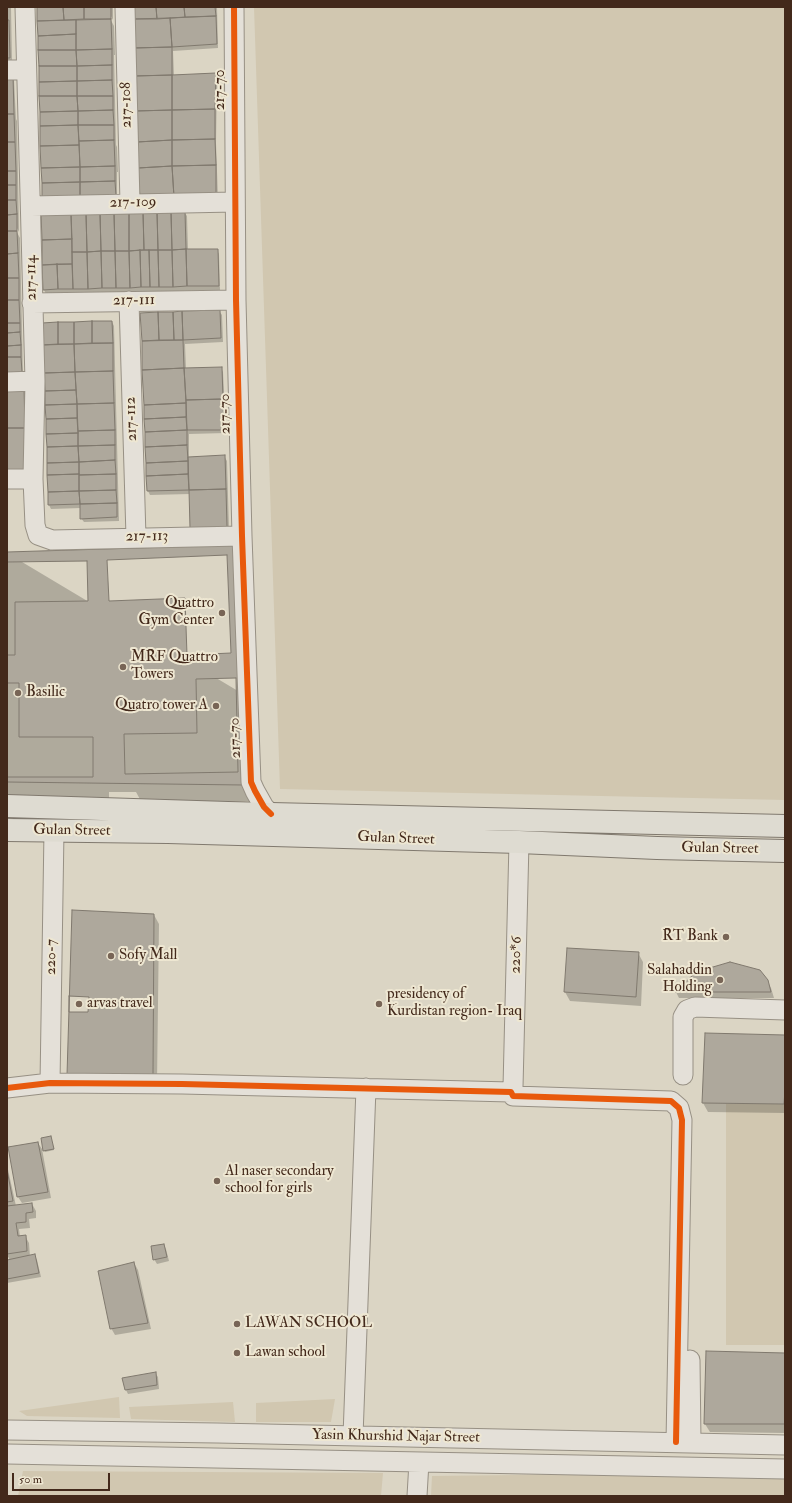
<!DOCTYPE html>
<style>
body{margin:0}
#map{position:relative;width:792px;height:1503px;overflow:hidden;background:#dbd5c4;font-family:"IM FELL Double Pica",serif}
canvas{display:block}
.frame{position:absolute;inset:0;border:8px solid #43291b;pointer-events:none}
.scale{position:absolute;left:12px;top:1473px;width:98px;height:18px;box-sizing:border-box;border:2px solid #43291b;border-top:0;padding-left:5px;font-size:12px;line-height:14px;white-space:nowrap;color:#43291b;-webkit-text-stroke:3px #eee7d2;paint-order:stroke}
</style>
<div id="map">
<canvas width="792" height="1503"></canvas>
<div class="frame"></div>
<div class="scale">50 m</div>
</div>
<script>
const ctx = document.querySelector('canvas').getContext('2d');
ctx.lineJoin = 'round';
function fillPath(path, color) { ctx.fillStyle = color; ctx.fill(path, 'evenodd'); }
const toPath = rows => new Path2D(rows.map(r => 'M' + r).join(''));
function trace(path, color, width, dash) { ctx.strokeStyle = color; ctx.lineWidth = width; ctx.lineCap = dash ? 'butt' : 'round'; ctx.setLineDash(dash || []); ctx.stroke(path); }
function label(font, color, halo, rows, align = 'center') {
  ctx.font = font + ' "IM FELL Double Pica",serif'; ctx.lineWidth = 4; ctx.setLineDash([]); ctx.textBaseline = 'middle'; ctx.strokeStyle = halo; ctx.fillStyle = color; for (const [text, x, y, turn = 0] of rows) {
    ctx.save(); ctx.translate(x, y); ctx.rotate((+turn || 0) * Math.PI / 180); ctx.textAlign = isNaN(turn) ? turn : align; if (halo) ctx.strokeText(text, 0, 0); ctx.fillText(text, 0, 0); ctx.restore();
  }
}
fillPath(toPath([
 [254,7,785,7,785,800,280,789],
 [726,1104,785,1104,785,1345,726,1345],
 [119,1397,120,1418,27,1416,19,1411],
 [335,1399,331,1422,256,1422,256,1403],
 [233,1402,235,1422,131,1419,129,1407],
 [23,1471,383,1473,381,1496,18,1496],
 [685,1473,785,1474,785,1496,431,1496,432,1476]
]), '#d1c7b0');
fillPath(toPath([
 [7,7,11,7,12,62,7,62],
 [37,7,113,7,113,20,110,14,108,15,114,26,115,55,114,55,116,145,117,147,118,172,117,172,117,199,43,198],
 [133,7,217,7,218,48,173,51,174,76,215,74,217,78,216,143,218,199],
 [12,76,14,80,16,119,17,121,19,232,16,226,14,227,20,238,23,376,7,377],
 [184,212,187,216,188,250,217,250,219,254,220,290,46,294,44,290,42,215],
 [219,311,222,315,223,342,185,344,186,369,221,368,223,372,226,433,189,434,189,458,224,456,227,461,229,530,190,494,150,495,148,491,141,314],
 [112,322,114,326,119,521,84,522,81,518,81,508,51,509,49,505,43,324],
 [23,388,26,392,28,474,7,474],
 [7,553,243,694,254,801,142,803,136,792,109,792,109,806,7,806],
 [73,911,154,915,159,924,157,1083],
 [568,949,638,953,643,962,641,1006,570,1001,565,992],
 [697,972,767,981,771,988,774,998,679,998,676,992],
 [785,1036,785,1113,708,1112,703,1103],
 [51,1137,54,1150,45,1152,44,1150],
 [38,1143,42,1149,51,1198,22,1203,18,1197],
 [7,1165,16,1206,32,1204,36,1211,36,1218,29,1219,30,1228,19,1229,20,1237,25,1236,29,1243,30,1257,35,1256,37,1260,41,1277,7,1283,7,1261,10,1260,7,1255],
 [164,1245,166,1249,169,1261,157,1264,154,1259],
 [134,1263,138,1270,151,1329,115,1335,111,1328],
 [785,1354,785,1433,710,1432,705,1424],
 [155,1373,158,1377,159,1389,128,1394,126,1390]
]), '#0003');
const building = toPath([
 [37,7,63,7,64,20,37,21,37,7],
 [63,7,84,7,84,19,64,20,63,7],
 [84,7,111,7,111,19,84,19,84,7],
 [132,7,156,7,157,19,132,19,132,7],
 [156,7,184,7,185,17,157,19,156,7],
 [184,7,215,7,216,16,185,17,184,7],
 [216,16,217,44,172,47,170,18,216,16],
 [170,18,172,47,133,48,132,19,170,18],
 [111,19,112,49,76,50,76,20,111,19],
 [7,20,9,20,10,58,7,58,7,20],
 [76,20,76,34,38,36,37,21,76,20],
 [76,34,76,50,38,50,38,36,76,34],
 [172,47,172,75,134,76,133,48,172,47],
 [112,49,112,65,77,66,76,50,112,49],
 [38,50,76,50,77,66,39,66,38,50],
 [112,65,112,80,77,81,77,66,112,65],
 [39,66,77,66,77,81,39,82,39,66],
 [216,73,215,109,172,110,172,75,216,73],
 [7,75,13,75,14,114,7,114,7,75],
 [172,75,172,110,135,111,134,76,172,75],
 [112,80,113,96,77,96,77,81,112,80],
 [77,81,77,96,39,96,39,82,77,81],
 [39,96,77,96,78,111,40,112,39,96],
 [77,96,113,96,113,110,78,111,77,96],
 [215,109,215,139,172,140,172,110,215,109],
 [113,110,114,125,78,125,78,111,113,110],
 [172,110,172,140,137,142,135,111,172,110],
 [78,111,78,125,40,126,40,112,78,111],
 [7,114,14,114,15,142,7,142,7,114],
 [78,125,114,125,114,140,79,141,78,125],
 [78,125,79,145,40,146,40,126,78,125],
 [215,139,216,165,172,166,172,140,215,139],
 [114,140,115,166,80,167,79,141,114,140],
 [172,140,172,166,138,168,137,142,172,140],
 [7,142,15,142,16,171,7,171,7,142],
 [79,145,80,167,41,168,40,146,79,145],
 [216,165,216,196,174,197,172,166,216,165],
 [115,166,115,181,80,182,80,167,115,166],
 [172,166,174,197,140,199,138,168,172,166],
 [80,167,80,182,42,183,41,168,80,167],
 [7,171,16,171,16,185,7,185,7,171],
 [115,181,116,196,80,197,80,182,115,181],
 [80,182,80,197,42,198,42,183,80,182],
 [7,185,16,185,16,200,7,200,7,185],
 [7,200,16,200,17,214,7,215,7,200],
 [185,211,186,249,172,250,171,212,185,211],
 [129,212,143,212,144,250,129,251,129,212],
 [129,212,129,251,115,251,114,213,129,212],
 [143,212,157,212,158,250,144,250,143,212],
 [157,212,171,212,172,250,158,250,157,212],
 [86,213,100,213,101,251,87,252,86,213],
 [86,213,87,252,72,252,71,214,86,213],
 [100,213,114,213,115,251,101,251,100,213],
 [17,214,17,231,7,231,7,215,17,214],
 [41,214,71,214,72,239,42,240,41,214],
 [7,231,17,231,18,253,7,254,7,231],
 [72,239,72,264,42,265,42,240,72,239],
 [186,249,187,286,173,287,172,250,186,249],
 [186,249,218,249,219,286,187,286,186,249],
 [140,250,141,287,130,288,129,251,140,250],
 [140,250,149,250,150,287,141,287,140,250],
 [149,250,158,250,159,287,150,287,149,250],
 [158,250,172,250,173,287,159,287,158,250],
 [101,251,102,288,88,289,87,252,101,251],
 [101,251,115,251,116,288,102,288,101,251],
 [115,251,129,251,130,288,116,288,115,251],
 [72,252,87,252,88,289,73,289,72,252],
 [18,253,19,278,7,278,7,254,18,253],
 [57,264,72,264,73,289,58,289,57,264],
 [57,264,58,289,43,290,42,265,57,264],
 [7,278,19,278,19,300,7,300,7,278],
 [7,300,19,300,20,323,7,323,7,300],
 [220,310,221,338,183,340,182,311,220,310],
 [182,311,183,340,174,340,173,312,182,311],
 [158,312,173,312,174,340,159,340,158,312],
 [158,312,159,340,142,341,140,313,158,312],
 [92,321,112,321,113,343,92,343,92,321],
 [92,321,92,343,74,344,74,322,92,321],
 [58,322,74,322,74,344,58,344,58,322],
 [58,322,58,344,42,345,42,323,58,322],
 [7,323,20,323,20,332,7,333,7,323],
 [20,332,21,345,7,346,7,333,20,332],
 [183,340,184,368,142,370,142,341,183,340],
 [113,343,113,371,75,372,74,344,113,343],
 [74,344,75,372,44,373,42,345,74,344],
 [21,345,21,357,7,357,7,346,21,345],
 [7,357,21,357,22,372,7,373,7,357],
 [222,367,223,399,186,400,184,368,222,367],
 [184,368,186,403,144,405,142,370,184,368],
 [113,371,114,403,77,404,75,372,113,371],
 [75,372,76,390,45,391,44,373,75,372],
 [7,387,24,387,25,428,7,428,7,387],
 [76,390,77,404,45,405,45,391,76,390],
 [223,399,224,430,187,430,186,400,223,399],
 [114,403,115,430,78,431,77,404,114,403],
 [186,403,186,417,144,419,144,405,186,403],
 [77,404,77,418,46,419,45,405,77,404],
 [186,417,187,430,145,432,144,419,186,417],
 [77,418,78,433,46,434,46,419,77,418],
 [7,428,25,428,26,470,7,470,7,428],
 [115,430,115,445,78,446,78,431,115,430],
 [187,430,187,445,145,447,145,432,187,430],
 [78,433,78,446,47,447,46,434,78,433],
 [115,445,115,460,79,462,78,446,115,445],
 [187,445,188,461,146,463,145,447,187,445],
 [78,446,79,462,47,463,47,447,78,446],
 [225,455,226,489,189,490,188,457,225,455],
 [115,460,116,474,79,475,79,462,115,460],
 [188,461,188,474,146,476,146,463,188,461],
 [79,462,79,474,47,475,47,463,79,462],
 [79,474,79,491,48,492,47,475,79,474],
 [116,474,116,490,79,491,79,475,116,474],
 [188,474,189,490,147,491,146,476,188,474],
 [226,489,227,527,190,528,189,490,226,489],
 [116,490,117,503,80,504,79,491,116,490],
 [79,491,80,504,48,505,48,492,79,491],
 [117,503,117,517,80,519,80,504,117,503],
 [234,545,243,785,7,782,7,552,234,545],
 [227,555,231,653,187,655,185,598,109,601,107,560,227,555],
 [87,561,88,601,15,602,15,655,7,655,7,562,87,561],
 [236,678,238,772,125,774,124,734,197,733,196,679,236,678],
 [7,683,19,683,19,737,93,737,93,777,7,777,7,683],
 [72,910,154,914,153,1075,67,1075,72,910],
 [567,948,639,952,636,997,564,992,567,948],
 [730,962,760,970,768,980,771,992,675,992,696,972,730,962],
 [69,996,89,997,88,1012,69,1012,69,996],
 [705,1033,785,1035,785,1090,784,1104,702,1103,705,1033],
 [51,1136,54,1149,43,1151,41,1138,51,1136],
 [38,1142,48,1192,17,1197,8,1147,38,1142],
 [7,1170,13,1201,7,1202,7,1170],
 [32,1203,33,1212,26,1213,26,1222,16,1223,18,1236,26,1235,27,1251,7,1254,7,1206,32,1203],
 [164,1244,167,1257,153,1260,151,1246,164,1244],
 [35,1254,39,1273,7,1279,7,1260,35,1254],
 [134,1262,148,1323,110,1329,98,1271,134,1262],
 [706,1351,785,1353,785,1424,704,1424,706,1351],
 [156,1372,157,1385,125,1390,122,1378,156,1372]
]);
fillPath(building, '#aea89c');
trace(building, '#80796e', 1);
const minor = toPath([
 [25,7,35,381,33,479,35,525,38,535,52,540,242,536],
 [125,7,130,203],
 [234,7,236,300,242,536,251,782,255,791,264,807,271,814],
 [7,70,26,70],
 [31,206,235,202],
 [129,301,136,537],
 [32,303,236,300],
 [7,382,35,381],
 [7,479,33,479],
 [683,1075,683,1017,687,1010,695,1007,785,1010],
 [50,1083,54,831],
 [7,1088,50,1083,182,1084,511,1092,513,1096,671,1101,679,1108,682,1120,676,1442],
 [511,1092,513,1087,519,842],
 [690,1360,691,1442],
 [7,1430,217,1433,785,1445],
 [353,1436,366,1088],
 [7,1454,785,1469],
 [417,1496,419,1462]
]);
const major = toPath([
 [7,806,228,813,785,826],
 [7,830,168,832,519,842,657,848,785,851]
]);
trace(minor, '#979084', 21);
trace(major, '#80796e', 24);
trace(minor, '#e4e0d8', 19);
trace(major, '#dedbd1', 22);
trace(toPath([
 [234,7,236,300,242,536,251,782,255,791,264,807,271,814],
 [7,1088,50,1083,182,1084,511,1092,513,1096,671,1101,679,1108,682,1120,676,1442]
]), '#e8590c', 6);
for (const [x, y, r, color] of [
 [222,613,4,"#786556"],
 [123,667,4,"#786556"],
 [18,693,4,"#786556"],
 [216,706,4,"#786556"],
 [726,937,4,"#786556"],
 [111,956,4,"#786556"],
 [720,980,4,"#786556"],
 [79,1004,4,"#786556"],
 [379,1004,4,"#786556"],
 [217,1181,4,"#786556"],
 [237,1324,4,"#786556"],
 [237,1353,4,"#786556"]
]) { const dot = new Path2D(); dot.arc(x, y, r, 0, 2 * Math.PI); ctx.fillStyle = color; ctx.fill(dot); trace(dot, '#eee7d2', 1.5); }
label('15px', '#43291b', '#eee7d2', [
 ["217-70",221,90,-90],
 ["217-108",127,105,-91],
 ["217-109",133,203,-1],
 ["217-114",32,278,-91],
 ["217-111",134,301,-1],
 ["217-70",226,414,-91],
 ["217-112",132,419,-92],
 ["217-113",147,537,-1],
 ["217-70",236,738,-92],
 ["Gulan Street",72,831,1],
 ["Gulan Street",396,839,2],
 ["Gulan Street",720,849,1],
 ["220*6",517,955,-88],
 ["220-7",52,957,-89],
 ["Yasin Khurshid Najar Street",396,1437,1]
]);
label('15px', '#43291b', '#eee7d2', [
 ["Quattro",214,604,"right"],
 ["Gym Center",214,621,"right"],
 ["MRF Quattro",131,658],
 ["Towers",131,675],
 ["Basilic",26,693],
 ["Quatro tower A",208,706,"right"],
 ["RT Bank",718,937,"right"],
 ["Sofy Mall",119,956],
 ["Salahaddin",712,971,"right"],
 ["Holding",712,988,"right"],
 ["presidency of",387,995],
 ["Kurdistan region- Iraq",387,1012],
 ["arvas travel",87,1004],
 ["Al naser secondary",225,1172],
 ["school for girls",225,1189],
 ["LAWAN SCHOOL",245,1324],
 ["Lawan school",245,1353]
], 'left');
</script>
